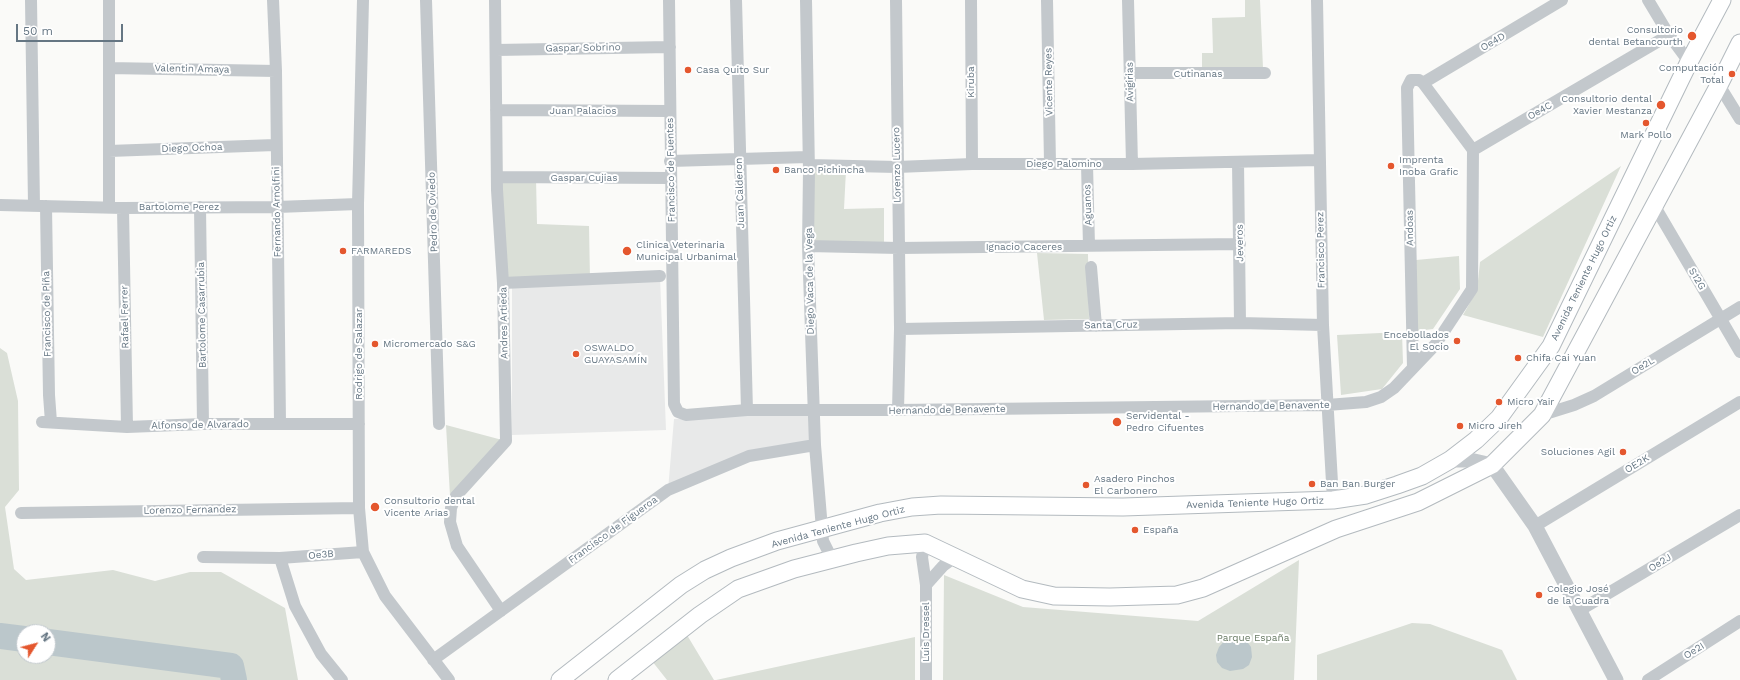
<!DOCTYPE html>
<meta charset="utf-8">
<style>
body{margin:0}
#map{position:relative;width:1740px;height:680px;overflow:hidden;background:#fafaf8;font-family:"Work Sans",sans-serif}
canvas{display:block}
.north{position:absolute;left:16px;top:624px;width:40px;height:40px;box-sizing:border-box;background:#fff;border:1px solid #c1c8cd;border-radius:50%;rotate:54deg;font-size:11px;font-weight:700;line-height:16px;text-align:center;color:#657683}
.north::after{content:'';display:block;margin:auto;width:14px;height:18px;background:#e4572e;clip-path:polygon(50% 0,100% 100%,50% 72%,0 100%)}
.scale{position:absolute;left:16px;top:24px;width:107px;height:18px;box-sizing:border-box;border:2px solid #657683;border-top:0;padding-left:5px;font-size:12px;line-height:14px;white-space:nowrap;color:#657683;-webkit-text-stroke:3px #fff;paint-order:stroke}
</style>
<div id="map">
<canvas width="1740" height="680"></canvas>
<div class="north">N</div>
<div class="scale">50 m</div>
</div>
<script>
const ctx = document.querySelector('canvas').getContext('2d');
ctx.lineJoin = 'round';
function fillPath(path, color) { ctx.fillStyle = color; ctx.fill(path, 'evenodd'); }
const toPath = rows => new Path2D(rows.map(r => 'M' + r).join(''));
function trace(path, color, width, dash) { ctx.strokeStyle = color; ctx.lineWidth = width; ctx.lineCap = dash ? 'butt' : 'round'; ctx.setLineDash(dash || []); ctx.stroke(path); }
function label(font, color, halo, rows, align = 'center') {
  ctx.font = font + ' "Work Sans",sans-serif'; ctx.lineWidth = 4; ctx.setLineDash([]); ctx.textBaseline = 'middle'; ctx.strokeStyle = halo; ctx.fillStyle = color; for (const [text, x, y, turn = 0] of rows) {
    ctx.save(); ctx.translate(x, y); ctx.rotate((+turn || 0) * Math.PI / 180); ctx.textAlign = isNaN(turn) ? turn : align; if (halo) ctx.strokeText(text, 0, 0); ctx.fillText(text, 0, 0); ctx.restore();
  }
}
fillPath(toPath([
 [660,277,666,430,512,435,512,286],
 [813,410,815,445,749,456,668,490,674,419]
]), '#e8e9e9');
fillPath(toPath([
 [1245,0,1260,0,1263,68,1202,70,1202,53,1213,53,1212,18,1245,17],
 [1621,166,1543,337,1463,315,1477,290,1480,262],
 [846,170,844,209,884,208,884,247,808,246,809,171],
 [499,178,536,178,537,224,589,226,590,279,503,282],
 [1037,253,1088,254,1089,319,1044,320],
 [1459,256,1460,289,1433,329,1417,331,1416,260],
 [1402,332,1403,363,1382,389,1341,395,1337,335],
 [0,348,7,353,18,401,19,490,5,507,14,569,26,580,113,570,155,581,190,572,221,572,285,608,298,680,0,680],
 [24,632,48,632,48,656,24,656],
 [446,425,506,441,450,496],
 [1299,560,1294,680,943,680,944,575,1023,607,1198,621],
 [1412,623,1430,624,1502,650,1517,680,1317,680,1317,655],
 [687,635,714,680,667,680,652,661],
 [915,637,915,680,716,680]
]), '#dadfd7');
fillPath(toPath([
 [1238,634,1245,639,1251,647,1252,657,1249,665,1243,669,1230,671,1222,668,1217,662,1216,655,1219,647,1229,636]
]), '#bbc7cb');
trace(toPath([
 [0,636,24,639],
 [48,642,231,666,234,680]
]), '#bbc7cb', 26);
const secondary = toPath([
 [560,680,681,585,705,570,731,558,777,541,880,513,912,507,941,505,1123,507,1333,500,1366,495,1397,485,1422,476,1450,460,1476,440,1499,418,1551,346,1689,62,1722,0],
 [617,680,700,615,738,589,794,569,856,553,888,546,925,543,1022,589,1054,596,1110,597,1177,595,1203,588,1336,529,1418,502,1492,465,1542,415,1719,85,1740,43]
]);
trace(secondary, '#b3babf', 19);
trace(toPath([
 [31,0,34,205],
 [273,0,276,71,280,423],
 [363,0,358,204,359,508,363,552,385,596,449,680],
 [426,0,439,424],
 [495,0,497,190,503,283,506,441,456,496,451,508,450,522,457,546,501,611],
 [669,0,674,404,678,412,686,415,747,410,898,410,1327,405,1366,402,1381,397,1394,388,1435,345,1472,289,1473,150,1423,83,1419,80,1411,80,1407,88,1413,368],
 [736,0,747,410],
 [806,0,809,171,808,246,815,445,823,541,832,559],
 [896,0,900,329,898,410],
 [971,0,972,164],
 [1047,0,1050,163],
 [1128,0,1132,164],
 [1317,0,1323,325,1333,500],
 [1648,0,1669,35,1689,62],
 [496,50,670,47],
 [109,68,276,71],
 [1130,73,1265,73],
 [1423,83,1562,0],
 [1719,85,1740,119],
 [496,110,670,111],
 [1473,150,1669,35],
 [109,151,275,145],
 [670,161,808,157],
 [1238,162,1240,323],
 [1087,164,1089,246],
 [809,165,897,167,972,164,1132,164,1319,160],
 [497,177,670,178],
 [0,205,123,208,277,207,358,204],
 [1654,205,1740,352],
 [46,206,49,395,51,422],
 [109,207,109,0],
 [200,207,203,424],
 [123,208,127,427],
 [808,246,899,248,1240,244],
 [1091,267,1096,326],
 [503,283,660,276],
 [900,329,1240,323,1323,325],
 [1542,415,1574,405,1594,396,1740,307],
 [42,422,127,427,203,424,359,424],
 [21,513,359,508],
 [1535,526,1740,402],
 [925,543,922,557,926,585,943,566,955,557],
 [203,557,280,558,363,552],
 [280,558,295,606,321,654,342,680],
 [926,585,926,680],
 [1580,610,1740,515],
 [433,660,668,490,749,456,815,445],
 [1648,680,1740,621]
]), '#c3c8cc', 12);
trace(toPath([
 [1450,460,1470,460,1492,465,1535,526,1616,680]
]), '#c3c8cc', 15);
trace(secondary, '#fff', 17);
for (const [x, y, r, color] of [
 [1692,36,5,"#e4572e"],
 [688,70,4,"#e4572e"],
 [1732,74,4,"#e4572e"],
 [1661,105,5,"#e4572e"],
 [1646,123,4,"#e4572e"],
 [1391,166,4,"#e4572e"],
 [776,170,4,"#e4572e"],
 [343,251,4,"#e4572e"],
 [627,251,5,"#e4572e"],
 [1457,341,4,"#e4572e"],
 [375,344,4,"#e4572e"],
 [576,354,4,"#e4572e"],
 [1518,358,4,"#e4572e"],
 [1499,402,4,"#e4572e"],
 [1117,422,5,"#e4572e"],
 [1460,426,4,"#e4572e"],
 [1623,452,4,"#e4572e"],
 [1312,484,4,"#e4572e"],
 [1086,485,4,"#e4572e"],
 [375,507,5,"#e4572e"],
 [1135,530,4,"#e4572e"],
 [1539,595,4,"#e4572e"]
]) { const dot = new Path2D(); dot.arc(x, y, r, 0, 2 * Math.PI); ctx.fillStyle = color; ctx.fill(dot); trace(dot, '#fff', 1.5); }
label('10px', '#657683', '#fff', [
 ["Consultorio",1683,30,"right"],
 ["dental Betancourth",1683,42,"right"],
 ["Computación",1724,68,"right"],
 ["Total",1724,80,"right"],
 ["Casa Quito Sur",696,70],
 ["Consultorio dental",1652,99,"right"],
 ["Xavier Mestanza",1652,111,"right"],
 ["Mark Pollo",1646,135,"center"],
 ["Imprenta",1399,160],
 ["Inoba Grafic",1399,172],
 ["Banco Pichincha",784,170],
 ["Clinica Veterinaria",636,245],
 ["Municipal Urbanimal",636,257],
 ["FARMAREDS",351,251],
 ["Encebollados",1449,335,"right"],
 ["El Socio",1449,347,"right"],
 ["Micromercado S&G",383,344],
 ["OSWALDO",584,348],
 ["GUAYASAMÍN",584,360],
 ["Chifa Cai Yuan",1526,358],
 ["Micro Yair",1507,402],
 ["Servidental -",1126,416],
 ["Pedro Cifuentes",1126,428],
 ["Micro Jireh",1468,426],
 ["Soluciones Agil",1615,452,"right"],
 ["Asadero Pinchos",1094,479],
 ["El Carbonero",1094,491],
 ["Ban Ban Burger",1320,484],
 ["Consultorio dental",384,501],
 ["Vicente Arias",384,513],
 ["España",1143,530],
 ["Colegio José",1547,589],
 ["de la Cuadra",1547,601]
], 'left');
label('10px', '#657683', '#fff', [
 ["Oe4D",1493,42,-31],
 ["Gaspar Sobrino",583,48,-1],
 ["Valentin Amaya",192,69,1],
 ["Cutinanas",1198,74],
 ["Kiruba",971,82,-90],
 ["Vicente Reyes",1049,82,-91],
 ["Avigirias",1130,82,-91],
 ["Juan Palacios",583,111],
 ["Oe4C",1540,111,-30],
 ["Diego Ochoa",192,148,-2],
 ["Diego Palomino",1064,164],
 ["Lorenzo Lucero",897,165,-91],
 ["Francisco de Fuentes",671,170,-91],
 ["Gaspar Cujias",584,178],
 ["Juan Calderon",740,193,-92],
 ["Aguanos",1088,205,-92],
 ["Bartolome Perez",179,207],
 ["Fernando Arnolfini",277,212,-91],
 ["Pedro de Oviedo",433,212,-92],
 ["Andoas",1410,228,-91],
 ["Jeveros",1240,243,-91],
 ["Ignacio Caceres",1024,247],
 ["Francisco Perez",1321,250,-91],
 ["Avenida Teniente Hugo Ortiz",1584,278,-64],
 ["S12G",1697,279,60],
 ["Diego Vaca de la Vega",810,281,-91],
 ["Francisco de Piña",47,314,-91],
 ["Bartolome Casarrubia",202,315,-91],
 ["Rafael Ferrer",125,317,-91],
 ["Andres Artieda",504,323,-91],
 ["Santa Cruz",1111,325,-1],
 ["Rodrigo de Salazar",359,354,-90],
 ["Oe2L",1643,366,-31],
 ["Hernando de Benavente",1271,406,-1],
 ["Hernando de Benavente",947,410,-1],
 ["Alfonso de Alvarado",200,425,-1],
 ["OE2K",1637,464,-31],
 ["Avenida Teniente Hugo Ortiz",1255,503,-2],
 ["Lorenzo Fernandez",190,510,-1],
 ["Avenida Teniente Hugo Ortiz",838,527,-15],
 ["Francisco de Figueroa",613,530,-36],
 ["Oe3B",321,555,-5],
 ["Oe2J",1660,563,-31],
 ["Luis Dressel",926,632,-90],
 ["Oe2I",1694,651,-32]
]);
label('10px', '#687a64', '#fff', [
 ["Parque España",1253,638]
]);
</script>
